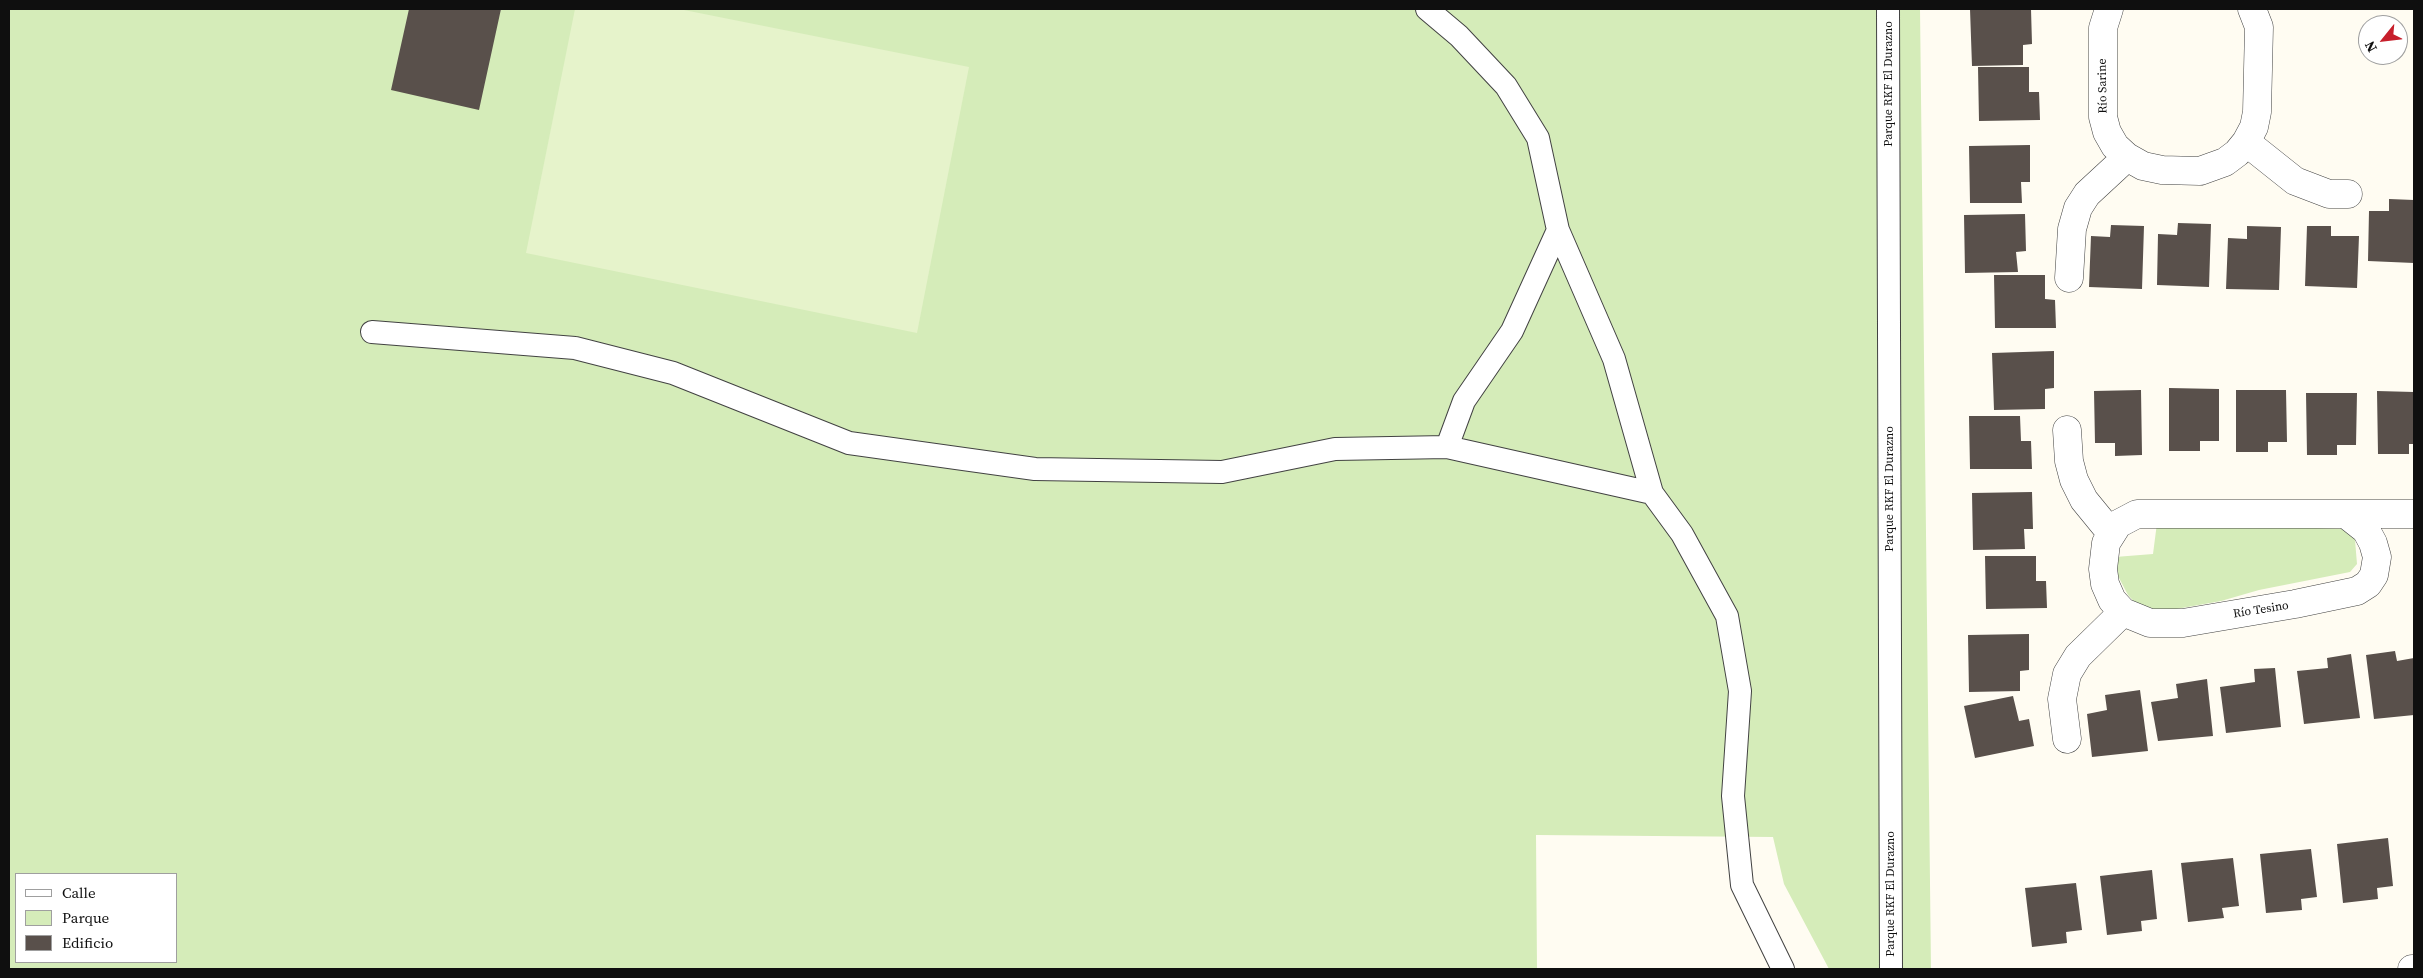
<!DOCTYPE html>
<meta charset="utf-8">
<style>
body{margin:0}
#map{position:relative;width:2423px;height:978px;overflow:hidden;background:#fffcf2;font-family:"Source Serif 4",serif}
canvas{display:block}
.frame{position:absolute;inset:0;border:10px solid #0f0f0f;pointer-events:none}
.legend{position:absolute;left:15px;top:873px;width:162px;height:90px;box-sizing:border-box;background:#fff;border:1px solid #9f9f9f;margin:0;padding:6px 9px;list-style:none;font-size:15px;color:#0f0f0f}
.legend li{display:flex;align-items:center;gap:10px;height:25px}
.legend b{width:25px;border:1px solid #9f9f9f}
.north{position:absolute;left:2358px;top:15px;width:50px;height:50px;box-sizing:border-box;background:#fff;border:1px solid #9f9f9f;border-radius:50%;rotate:241deg;font-size:14px;font-weight:700;line-height:20px;text-align:center;color:#0f0f0f}
.north::after{content:'';display:block;margin:auto;width:18px;height:22px;background:#c71f2b;clip-path:polygon(50% 0,100% 100%,50% 72%,0 100%)}
</style>
<div id="map">
<canvas width="2423" height="978"></canvas>
<div class="frame"></div>
<ul class="legend">
<li><b style="height:6px;background:#fff"></b>Calle</li>
<li><b style="height:14px;background:#d5ecb9"></b>Parque</li>
<li><b style="height:14px;background:#59504b"></b>Edificio</li>
</ul>
<div class="north">N</div>
</div>
<script>
const ctx = document.querySelector('canvas').getContext('2d');
ctx.lineJoin = 'round';
function fillPath(path, color) { ctx.fillStyle = color; ctx.fill(path, 'evenodd'); }
const toPath = rows => new Path2D(rows.map(r => 'M' + r).join(''));
function trace(path, color, width, dash) { ctx.strokeStyle = color; ctx.lineWidth = width; ctx.lineCap = dash ? 'butt' : 'round'; ctx.setLineDash(dash || []); ctx.stroke(path); }
function label(font, color, halo, rows, align = 'center') {
  ctx.font = font + ' "Source Serif 4",serif'; ctx.lineWidth = 5; ctx.setLineDash([]); ctx.textBaseline = 'middle'; ctx.strokeStyle = halo; ctx.fillStyle = color; for (const [text, x, y, turn = 0] of rows) {
    ctx.save(); ctx.translate(x, y); ctx.rotate((+turn || 0) * Math.PI / 180); ctx.textAlign = isNaN(turn) ? turn : align; if (halo) ctx.strokeText(text, 0, 0); ctx.fillText(text, 0, 0); ctx.restore();
  }
}
fillPath(toPath([
 [9,9,1920,9,1931,969,1829,969,1784,884,1773,837,1536,835,1537,969,9,969],
 [16,874,176,874,176,962,16,962],
 [2157,523,2347,529,2355,540,2357,564,2350,572,2259,590,2221,601,2165,611,2139,607,2128,595,2118,576,2115,557,2153,554]
]), '#d5ecb9');
fillPath(toPath([
 [575,9,679,9,969,67,917,333,526,253]
]), '#e6f3cb');
fillPath(toPath([
 [409,9,501,9,479,110,391,90],
 [1970,9,2031,9,2032,44,2023,45,2023,65,1972,66],
 [1978,67,2029,67,2029,92,2039,92,2040,120,1979,121],
 [2030,145,2030,182,2021,182,2022,203,1970,203,1969,146],
 [2389,199,2414,200,2414,263,2368,261,2369,211,2389,211],
 [2025,214,2026,251,2016,252,2018,272,1965,273,1964,215],
 [2178,223,2211,224,2209,287,2157,285,2158,234,2177,235],
 [2111,225,2144,226,2142,289,2089,287,2091,236,2110,237],
 [2247,226,2281,227,2279,290,2226,289,2228,238,2247,239],
 [2307,226,2331,226,2331,236,2359,236,2357,288,2305,286],
 [1994,275,2045,275,2045,299,2055,300,2056,328,1995,328],
 [2054,351,2054,388,2045,389,2045,409,1994,410,1992,353],
 [2169,388,2219,389,2219,441,2200,441,2200,451,2169,451],
 [2141,390,2142,455,2115,456,2115,443,2095,443,2094,391],
 [2236,390,2286,390,2287,442,2268,442,2268,452,2236,452],
 [2377,391,2414,392,2414,444,2409,444,2409,454,2378,454],
 [2306,393,2357,393,2356,445,2337,445,2337,455,2307,455],
 [1969,416,2020,416,2021,441,2031,441,2032,469,1970,469],
 [2032,492,2033,529,2024,529,2025,549,1973,550,1972,493],
 [1985,556,2036,556,2036,581,2046,581,2047,608,1986,609],
 [2029,634,2029,670,2020,671,2020,691,1969,692,1968,635],
 [2395,651,2397,661,2414,658,2414,715,2374,719,2366,655],
 [2351,654,2360,718,2304,724,2297,671,2328,668,2327,658],
 [2275,668,2281,727,2226,733,2220,687,2255,682,2254,669],
 [2207,679,2213,736,2158,741,2151,702,2178,698,2176,684],
 [2140,690,2148,751,2092,757,2087,714,2107,710,2105,695],
 [2013,696,2019,721,2029,719,2034,746,1975,758,1964,706],
 [2388,838,2393,886,2377,888,2378,899,2343,903,2337,844],
 [2311,849,2317,897,2301,899,2302,910,2266,913,2260,854],
 [2233,858,2239,906,2222,908,2224,918,2188,922,2181,863],
 [2152,870,2157,919,2141,921,2142,931,2107,935,2100,876],
 [2076,883,2082,930,2066,932,2067,943,2032,947,2025,888]
]), '#59504b');
const service = toPath([
 [1427,9,1459,36,1506,86,1538,138,1558,230,1614,359,1652,493,1682,534,1727,616,1740,691,1733,796,1742,885,1783,969],
 [1888,9,1891,969],
 [372,332,575,348,673,373,849,443,1035,469,1222,472,1335,449,1447,447,1652,493],
 [1447,447,1464,401,1512,331,1558,230]
]);
const minor = toPath([
 [2109,9,2103,28,2103,117,2107,132,2115,146,2127,157,2143,166,2162,170,2200,171,2225,162,2237,153,2246,142,2254,127,2257,112,2259,27,2252,9],
 [2246,142,2295,181,2329,194,2348,194],
 [2069,278,2072,229,2078,208,2087,194,2127,157],
 [2067,430,2069,461,2074,480,2084,500,2111,533],
 [2347,515,2366,530,2373,543,2377,557,2374,575,2368,584,2357,591,2295,604,2183,623,2150,623,2123,612,2112,600,2105,584,2103,569,2106,543,2118,524,2137,514,2414,514],
 [2067,739,2062,699,2067,674,2078,656,2123,612],
 [2412,969,2414,969]
]);
trace(service, '#424242', 24);
trace(minor, '#424242', 29);
trace(service, '#fff', 22);
trace(minor, '#fff', 28);
label('12px', '#0f0f0f', '#fff', [
 ["Parque RKF El Durazno",1889,84,-90],
 ["Río Sarine",2103,86,-91],
 ["Parque RKF El Durazno",1890,489,-90],
 ["Río Tesino",2261,610,-9],
 ["Parque RKF El Durazno",1891,894,-90]
]);
</script>
